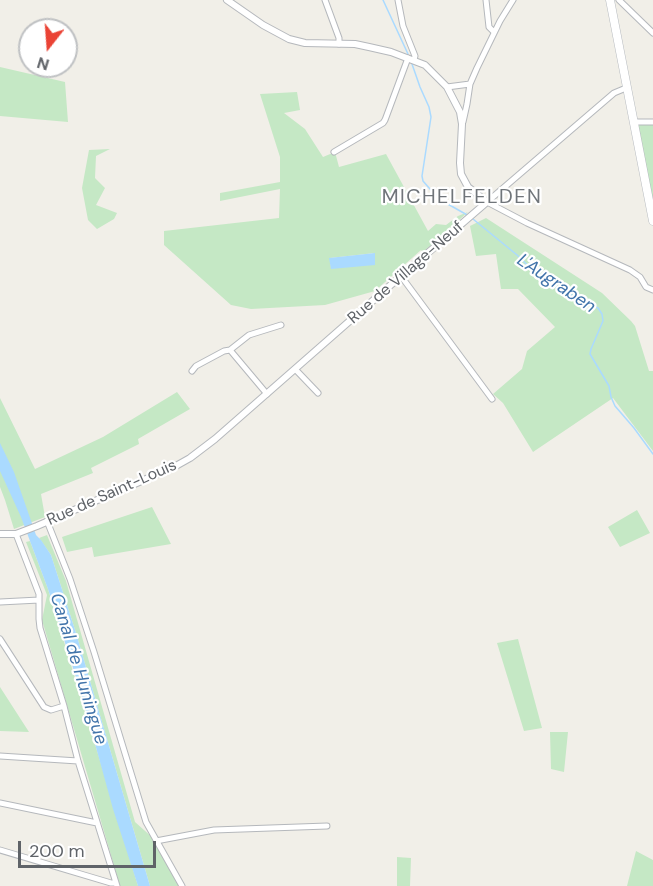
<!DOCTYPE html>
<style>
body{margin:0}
#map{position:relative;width:653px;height:886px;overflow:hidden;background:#f1efe8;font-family:"DM Sans",sans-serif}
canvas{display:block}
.north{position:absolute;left:18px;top:18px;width:60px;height:60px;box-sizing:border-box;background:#fff;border:2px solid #bfc1c3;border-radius:50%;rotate:197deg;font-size:16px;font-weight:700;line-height:24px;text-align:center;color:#5f6368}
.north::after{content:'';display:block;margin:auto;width:21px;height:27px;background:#ea4335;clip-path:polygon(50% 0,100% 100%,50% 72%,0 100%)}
.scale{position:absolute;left:18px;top:841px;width:138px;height:27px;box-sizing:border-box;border:3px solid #5f6368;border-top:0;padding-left:8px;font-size:18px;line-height:21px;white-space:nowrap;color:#5f6368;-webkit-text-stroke:4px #fff;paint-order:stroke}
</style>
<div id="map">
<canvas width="653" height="886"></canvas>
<div class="north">N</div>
<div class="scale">200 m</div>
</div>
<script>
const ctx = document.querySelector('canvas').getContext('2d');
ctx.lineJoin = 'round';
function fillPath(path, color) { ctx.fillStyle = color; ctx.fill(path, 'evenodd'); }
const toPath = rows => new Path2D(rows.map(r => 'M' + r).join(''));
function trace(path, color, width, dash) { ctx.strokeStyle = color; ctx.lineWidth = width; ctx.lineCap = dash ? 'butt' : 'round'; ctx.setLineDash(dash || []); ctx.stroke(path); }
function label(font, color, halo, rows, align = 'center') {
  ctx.font = font + ' "DM Sans",sans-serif'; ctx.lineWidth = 4.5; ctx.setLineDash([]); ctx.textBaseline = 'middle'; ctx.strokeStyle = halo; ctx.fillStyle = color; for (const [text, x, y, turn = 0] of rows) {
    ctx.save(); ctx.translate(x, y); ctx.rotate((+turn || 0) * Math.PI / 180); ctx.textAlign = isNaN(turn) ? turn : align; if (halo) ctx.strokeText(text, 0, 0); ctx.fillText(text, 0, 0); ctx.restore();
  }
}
fillPath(toPath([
 [0,67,65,82,68,122,0,116],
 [297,92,300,110,284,113,305,129,323,157,335,152,339,167,386,154,428,231,436,224,446,225,458,216,468,212,423,252,421,250,375,291,325,305,251,309,231,305,164,245,164,231,279,218,280,189,220,201,220,193,280,182,280,157,260,94],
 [375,253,331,269,331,268,330,258],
 [637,122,653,122,653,205],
 [110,149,96,156,95,178,105,188,96,205,117,213,114,219,97,229,88,220,82,188,89,150],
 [486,218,602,293,631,321,635,326,649,371,653,371,653,451,613,398,533,452,503,403,493,394,522,369,527,351,555,327,518,289,501,289,496,254,476,256,470,226],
 [177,392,190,409,138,439,139,444,91,468,93,473,41,494,45,517,14,529,5,500,0,487,0,398,35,469,103,437],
 [152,507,171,544,94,557,92,547,67,552,62,537],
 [637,510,650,533,620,547,608,527],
 [47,535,66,581,135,822,153,838,179,886,150,886,76,633,51,555,39,538],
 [30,541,48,589,138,886,120,886,42,620,47,595,26,542],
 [518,639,542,728,524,731,497,643],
 [0,687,29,732,0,731],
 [550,732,568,732,564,772,551,769],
 [636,851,653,860,653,886,627,886],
 [397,857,411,858,410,886,397,886]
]), '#c5e8c5');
fillPath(toPath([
 [375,253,375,265,331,269,329,258],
 [0,443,14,472,36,535,41,540,51,555,76,633,150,886,138,886,113,809,81,693,48,589,21,517,0,471]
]), '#aadaff');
trace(toPath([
 [383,0,408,54],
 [412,64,420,87,429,107,431,117,422,176,423,181,430,189,446,203,469,216],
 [473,219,517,255,542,279,565,292,598,308,602,314,603,321,591,349,590,354,609,386,611,397,615,406,634,428,653,454]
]), '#aadaff', 1.5);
const minor = toPath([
 [325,0,339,38,339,44],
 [398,0,403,26,415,56,414,60],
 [486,0,489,27,494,32],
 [619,0,653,33],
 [447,87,470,84],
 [626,88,614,93,487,202,527,223,630,270,640,277,646,287,653,290],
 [463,122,467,104,470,84,477,68,500,21,513,0],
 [634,122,653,122],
 [334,152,383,123,385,120,408,58],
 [401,276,492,399],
 [230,350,267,394],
 [295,369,318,393],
 [192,371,196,366,224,351,230,350,249,335,281,325],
 [47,521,70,579,94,652,146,822,182,886],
 [16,534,39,594,39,619,40,628,64,706,78,761,117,886],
 [0,602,39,600],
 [0,639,44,707,51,710,64,706],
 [0,756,78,761],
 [0,803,97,823],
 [156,841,214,830,327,826],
 [0,850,111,883,116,883]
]);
const tertiary = toPath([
 [0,534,16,534,37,526,174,467,190,458,215,439,401,276,487,202,468,187,461,174,460,163,462,124,460,112,447,87,425,65,391,52,369,47,355,44,305,43,289,39,263,25,227,0]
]);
const secondary = toPath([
 [610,0,653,221]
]);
trace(minor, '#b5b8bc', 7);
trace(tertiary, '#b5b8bc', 8);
trace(secondary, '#b6babf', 9);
trace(minor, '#fff', 5);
trace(tertiary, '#fff', 6);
trace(secondary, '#fff', 8);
label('16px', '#5f6368', '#fff', [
 ["Rue de Village-Neuf",406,273,-41],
 ["Rue de Saint-Louis",112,493,-24]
]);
label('italic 18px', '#4174aa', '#fff', [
 ["L'Augraben",556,284,34],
 ["Canal de Huningue",78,669,73]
]);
ctx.letterSpacing = '1.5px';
label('20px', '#70757a', '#fff', [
 ["MICHELFELDEN",462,198]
]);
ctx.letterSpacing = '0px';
</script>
